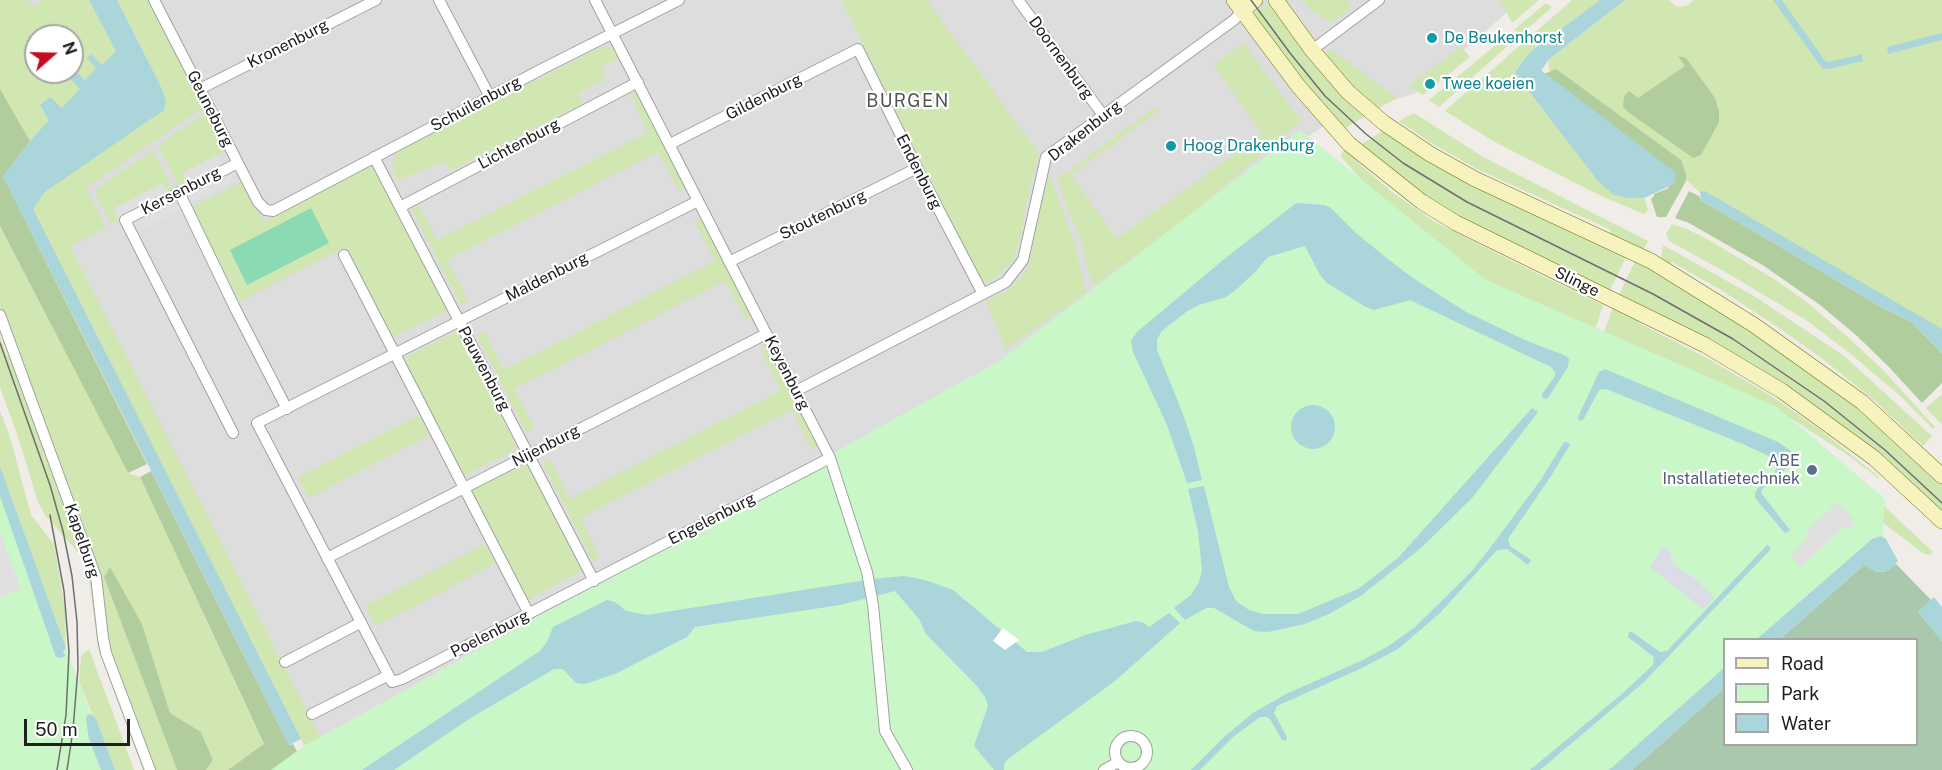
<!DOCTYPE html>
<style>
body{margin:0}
#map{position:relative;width:1942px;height:770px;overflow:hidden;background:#f0ece7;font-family:"Public Sans",sans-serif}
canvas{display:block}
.legend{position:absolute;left:1723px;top:638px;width:195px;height:108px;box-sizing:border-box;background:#fff;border:2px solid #a6a6a6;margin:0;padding:8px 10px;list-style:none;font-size:18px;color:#202020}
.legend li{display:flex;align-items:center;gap:12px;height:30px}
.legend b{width:30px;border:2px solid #a6a6a6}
.north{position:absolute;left:24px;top:24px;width:60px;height:60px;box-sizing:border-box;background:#fff;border:2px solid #a6a6a6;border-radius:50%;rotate:70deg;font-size:16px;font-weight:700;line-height:24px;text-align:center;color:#202020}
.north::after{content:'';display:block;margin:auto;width:21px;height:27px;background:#c40c20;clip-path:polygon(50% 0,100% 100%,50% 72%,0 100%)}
.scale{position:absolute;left:24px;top:719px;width:106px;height:27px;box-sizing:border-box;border:3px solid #202020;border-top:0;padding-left:8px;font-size:18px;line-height:21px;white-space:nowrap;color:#202020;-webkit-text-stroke:4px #fff;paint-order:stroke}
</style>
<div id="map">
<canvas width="1942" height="770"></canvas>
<ul class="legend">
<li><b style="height:8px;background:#f6f3bf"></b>Road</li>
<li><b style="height:16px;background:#c9f7c8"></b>Park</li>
<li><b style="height:16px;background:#aad5db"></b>Water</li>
</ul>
<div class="north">N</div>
<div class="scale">50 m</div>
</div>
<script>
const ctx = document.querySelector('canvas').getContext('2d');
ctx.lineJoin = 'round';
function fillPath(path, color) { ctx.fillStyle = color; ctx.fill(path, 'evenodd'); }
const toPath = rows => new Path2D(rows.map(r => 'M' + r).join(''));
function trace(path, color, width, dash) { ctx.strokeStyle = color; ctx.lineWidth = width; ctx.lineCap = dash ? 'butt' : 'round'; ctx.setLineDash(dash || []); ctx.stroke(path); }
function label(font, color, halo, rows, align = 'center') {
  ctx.font = font + ' "Public Sans",sans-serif'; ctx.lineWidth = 4.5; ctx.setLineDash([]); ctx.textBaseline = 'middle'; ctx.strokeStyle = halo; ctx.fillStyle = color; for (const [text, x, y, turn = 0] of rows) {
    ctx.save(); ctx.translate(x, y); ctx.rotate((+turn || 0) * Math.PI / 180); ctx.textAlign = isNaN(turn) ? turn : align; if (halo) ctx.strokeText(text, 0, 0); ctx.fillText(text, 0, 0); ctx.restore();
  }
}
fillPath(toPath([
 [0,0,1521,0,1414,94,1340,115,1282,154,1054,341,304,746,31,221,0,187],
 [36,36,72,36,72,72,36,72]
]), '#dedddd');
fillPath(toPath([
 [0,0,27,0,31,5,38,5,42,0,89,0,116,51,102,66,92,54,87,58,96,67,85,80,72,68,72,36,36,36,36,72,68,72,66,74,81,88,62,108,40,105,50,120,30,141,0,89],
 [117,0,150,0,205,108,192,115,86,188,105,225,104,228,70,246,324,744,314,759,301,739,33,209,45,192,160,85],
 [841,0,927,0,1039,154,1028,196,1021,235,1013,261,1002,273,990,281,980,281],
 [1302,0,1346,0,1352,7,1330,23,1312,10],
 [1500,0,1539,0,1512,23],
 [1572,0,1600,0,1530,52,1517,68,1629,198,1644,198,1648,210,1644,214,1599,195,1493,141,1445,111],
 [1625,0,1669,0,1677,7,1687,6,1693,0,1942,0,1942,343,1703,195,1678,173,1549,70,1548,60],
 [1546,3,1552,7,1518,37,1515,29],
 [1264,5,1274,6,1367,115,1344,129,1303,85,1254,20,1257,11],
 [1509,34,1512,42,1439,107,1429,100],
 [1243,43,1301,121,1176,227,1093,286,1082,244,1057,179,1155,107,1158,111,1071,175,1117,239,1262,134,1214,65],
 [607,46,614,49,619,57,601,67,606,79,578,93,583,103,450,171,445,162,397,180,391,165,398,151,601,47],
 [1461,47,1470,57,1423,95,1409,86],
 [1329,48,1397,98,1375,110,1326,61],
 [637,92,685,188,679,191,658,152,447,260,468,300,461,305,410,206,417,202,437,240,648,132,630,95],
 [208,113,227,150,183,172,188,182,179,186,158,146,194,121],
 [1414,113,1485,158,1648,241,1641,253,1609,235,1611,230,1477,169,1433,144,1399,121],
 [1385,130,1627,255,1609,292,1484,230,1425,199,1360,145],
 [1349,148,1360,159,1358,163,1392,192,1435,222,1532,271,1603,305,1594,334,1484,285,1376,196,1341,157,1342,152],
 [153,150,173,189,168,192,163,183,114,208,120,220,113,223,110,222,96,194,95,190],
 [366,167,373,168,378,171,449,310,389,339,345,247,240,301,190,208,243,181,264,222],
 [1049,173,1075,245,1086,293,1006,349,985,300,1005,292,1019,280,1029,267,1038,214],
 [702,219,753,316,746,320,725,281,514,389,534,428,526,432,477,335,484,331,504,370,715,261,695,222],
 [1672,224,1689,230,1707,239,1774,279,1808,303,1848,337,1885,372,1935,427,1933,429,1899,395,1852,355,1806,320,1727,273,1669,241,1666,234],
 [0,226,128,473,140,477,264,745,228,770,206,770,213,760,201,732,170,713,142,624,110,568,104,577,177,770,153,770,107,647,97,573,0,309],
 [1663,245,1754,296,1843,355,1932,436,1923,446,1874,400,1824,360,1779,328,1721,290,1672,262,1668,266,1661,261],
 [1636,259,1718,306,1862,411,1942,481,1942,514,1878,456,1618,297],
 [1614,305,1640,318,1639,323,1710,360,1770,395,1819,429,1879,477,1878,478,1849,456,1800,424,1764,404,1602,337],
 [458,330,517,448,462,477,402,359],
 [0,337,7,356,11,354,93,577,101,644,147,770,143,770,98,648,88,570,83,558,45,515,38,502,19,440,0,387],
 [768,347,819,445,811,449,792,410,580,518,600,558,593,561,543,463,550,460,570,499,781,390,761,351],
 [1942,394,1942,425,1926,408],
 [0,411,10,437,31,515,54,544,65,609,66,648,0,466],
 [419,415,429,435,309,498,298,477],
 [518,464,531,469,582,570,527,601,469,488],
 [1870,493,1933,552,1930,555,1924,554,1877,518],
 [485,544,495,564,376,626,365,606],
 [89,649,134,770,115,770,79,682,81,656]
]), '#d1e7b1');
fillPath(toPath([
 [1678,56,1686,58,1715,98,1719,111,1719,122,1701,155,1693,158,1628,112,1623,107,1624,96,1629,91,1638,98,1685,66],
 [1556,69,1681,160,1686,174,1686,181,1666,217,1657,217,1651,199,1654,196,1654,194,1669,188,1544,74],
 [0,89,30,141,3,176,147,464,128,473,0,226],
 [1689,191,1699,196,1701,200,1881,307,1911,322,1942,353,1942,383,1922,403,1888,366,1856,335,1820,305,1764,266,1689,223,1675,218],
 [151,471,289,745,293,744,302,761,290,770,228,770,264,744,140,477],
 [110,567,142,624,170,713,201,732,213,760,206,770,177,770,104,577]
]), '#b1cd9e');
fillPath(toPath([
 [1896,564,1931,600,1918,612,1942,641,1942,770,1632,770,1724,688,1724,744,1916,744,1916,640,1780,639,1863,566,1866,566,1878,572,1884,572]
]), '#aac8ab');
fillPath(toPath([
 [1300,130,1486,280,1777,407,1885,499,1882,543,1772,639,1724,640,1724,681,1623,770,271,770,304,746,999,361],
 [0,471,50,604,111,770,0,770]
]), '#c9f7c8');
fillPath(toPath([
 [311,208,329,243,247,285,230,250]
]), '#8adab3');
fillPath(toPath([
 [217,155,224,169,228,167,236,181,188,205,179,186,187,182,183,173],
 [163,183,168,192,173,189,183,208,136,233,123,227,114,209],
 [1838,502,1852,518,1853,527,1843,528,1801,567,1790,556,1809,536,1805,533],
 [0,532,21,589,0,597]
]), '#e0e0e0');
fillPath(toPath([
 [1663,546,1670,551,1673,563,1690,576,1691,575,1714,597,1704,610,1650,567]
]), '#dbdce6');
fillPath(toPath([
 [89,0,117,0,160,85,166,101,164,110,45,192,33,209,301,739,289,745,3,176,30,141,49,120,40,105,50,97,62,108,80,89,66,74,72,72,72,68,85,80,96,68,87,58,91,54,102,65,116,51],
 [1600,0,1625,0,1548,60,1544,67,1541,70,1676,173,1674,184,1644,198,1629,198,1614,195,1598,181,1515,73,1517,69,1530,52],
 [1773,0,1782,0,1825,61,1829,62,1862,54,1863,61,1828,69,1822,68],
 [1942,33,1942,40,1888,54,1887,47],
 [1705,191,1942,329,1942,353,1911,322,1881,307,1701,200,1700,192],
 [1299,203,1324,205,1331,208,1356,233,1389,260,1413,278,1466,312,1525,340,1566,356,1569,359,1568,367,1548,398,1543,399,1542,394,1555,376,1555,372,1551,367,1410,300,1374,310,1364,306,1327,283,1320,275,1305,246,1268,257,1256,271,1238,288,1226,297,1199,305,1186,312,1162,331,1157,339,1157,350,1183,414,1194,447,1202,480,1187,483,1167,425,1133,352,1131,341,1137,332,1228,256,1295,204],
 [1605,369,1778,442,1796,454,1794,456,1797,459,1762,489,1761,493,1790,530,1786,533,1784,532,1755,498,1755,493,1761,484,1774,473,1776,469,1777,465,1773,458,1743,444,1606,389,1599,390,1583,420,1579,421,1578,417,1599,372],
 '1291 427a22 22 0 1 1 44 0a22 22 0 1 1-44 0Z',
 [1532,408,1538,412,1472,498,1421,548,1362,595,1331,613,1305,624,1268,632,1254,631,1214,608,1206,608,1185,620,1174,608,1191,595,1199,582,1202,570,1198,531,1188,489,1204,486,1229,587,1236,601,1249,610,1263,614,1298,614,1358,589,1398,558],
 [1564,442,1568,442,1570,445,1549,479,1508,539,1510,546,1531,560,1528,565,1507,549,1497,550,1440,613,1398,649,1362,668,1277,706,1274,713,1287,737,1286,741,1282,740,1270,719,1266,717,1260,717,1233,737,1200,770,1191,770,1225,736,1253,713,1286,694,1361,661,1387,647,1414,628,1471,572,1490,548,1540,481],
 [0,466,66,648,63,651,65,656,61,658,56,657,0,496],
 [1881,536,1886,539,1898,561,1889,571,1879,572,1866,566,1863,566,1780,639,1757,639,1872,539],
 [1767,545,1770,547,1770,550,1644,682,1540,770,1530,770,1623,693,1653,665,1654,657,1628,637,1629,632,1632,632,1660,652,1667,651],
 [904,576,925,580,953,590,1027,652,1042,652,1085,635,1136,621,1144,623,1149,627,1169,613,1180,623,1115,681,1008,759,1004,764,1004,770,994,770,974,746,988,706,985,697,977,686,926,634,919,619,895,591,840,605,695,627,687,637,617,673,586,684,576,683,563,669,554,669,469,719,394,770,362,770,540,651,547,642,553,627,607,600,615,602,626,611,647,615,872,579],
 [1934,597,1942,607,1942,641,1918,612],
 [1724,668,1724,688,1632,770,1609,770],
 [91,714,96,719,115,770,101,770,89,739,86,720,87,715]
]), '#aad5db');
fillPath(toPath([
 [1003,628,1019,640,1005,650,993,641]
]), '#fff');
const street = toPath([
 [154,0,258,202,266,210,273,211,544,68,679,0],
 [439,0,490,97],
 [595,0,830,458,867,572,873,605,885,731,907,770],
 [1018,0,1103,115],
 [1312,50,1379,0],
 [200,89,376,0],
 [670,144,858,49,917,168,983,294],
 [374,157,594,581],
 [179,192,235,308,287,409],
 [698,201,257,423,392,682,402,679,830,458],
 [400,207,638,82],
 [344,255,529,614],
 [729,262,917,168],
 [0,315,96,577,103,638,106,653,150,770],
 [796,391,1006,282,1023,260,1046,157,1234,20,1242,11],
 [233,433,125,220,238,163],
 [327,558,766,334],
 [285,662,360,623],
 [312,714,387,676],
 '1115 752a16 16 0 1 1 32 0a16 16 0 1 1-32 0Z',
 [1104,770,1118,762]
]);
const secondary = toPath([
 [1234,0,1299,87,1349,144,1422,202,1456,223,1705,345,1782,391,1874,458,1942,521],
 [1276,0,1312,50,1348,92,1384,123,1430,154,1475,179,1651,261,1754,325,1862,402,1942,476],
 [1242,11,1255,0]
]);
trace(street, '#a1a1a1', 12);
trace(secondary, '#72720c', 16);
trace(street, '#fff', 10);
trace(secondary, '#f6f3bf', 15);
trace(toPath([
 [1251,0,1290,53,1325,96,1366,134,1403,163,1467,202,1653,294,1733,339,1824,401,1885,450,1942,503],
 [0,343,50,485,63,531,72,576,77,622,78,668,73,730,67,770],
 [50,515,64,591,69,652,66,715,57,770]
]), '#6e6e6e', 1.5);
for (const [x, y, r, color] of [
 [1432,38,6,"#0f9aa8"],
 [1430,84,6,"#0f9aa8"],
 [1171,146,6,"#0f9aa8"],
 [1812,470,6,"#5c6f8a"]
]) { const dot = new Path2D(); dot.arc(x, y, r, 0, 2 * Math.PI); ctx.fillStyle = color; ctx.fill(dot); trace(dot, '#fff', 2); }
label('16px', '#0d838f', '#fff', [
 ["De Beukenhorst",1444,38],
 ["Twee koeien",1442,84],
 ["Hoog Drakenburg",1183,146]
], 'left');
label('16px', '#202020', '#fff', [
 ["Kronenburg",288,44,-27],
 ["Doornenburg",1061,58,54],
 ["Gildenburg",764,97,-27],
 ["Schuilenburg",476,104,-28],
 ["Geuneburg",210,109,63],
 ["Drakenburg",1085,131,-38],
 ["Lichtenburg",519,144,-28],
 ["Endenburg",919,172,63],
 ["Kersenburg",181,191,-27],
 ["Stoutenburg",823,215,-26],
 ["Maldenburg",547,277,-27],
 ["Slinge",1577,282,26],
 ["Pauwenburg",484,369,62],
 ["Keyenburg",787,373,63],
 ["Nijenburg",546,446,-27],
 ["Engelenburg",712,519,-27],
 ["Kapelburg",82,541,71],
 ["Poelenburg",490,634,-27]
]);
label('16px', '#4e5e75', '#fff', [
 ["ABE",1800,461],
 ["Installatietechniek",1800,479]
], 'right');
ctx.letterSpacing = '1.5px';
label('18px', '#535353', '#fff', [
 ["BURGEN",908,101]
]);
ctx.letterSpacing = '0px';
</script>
